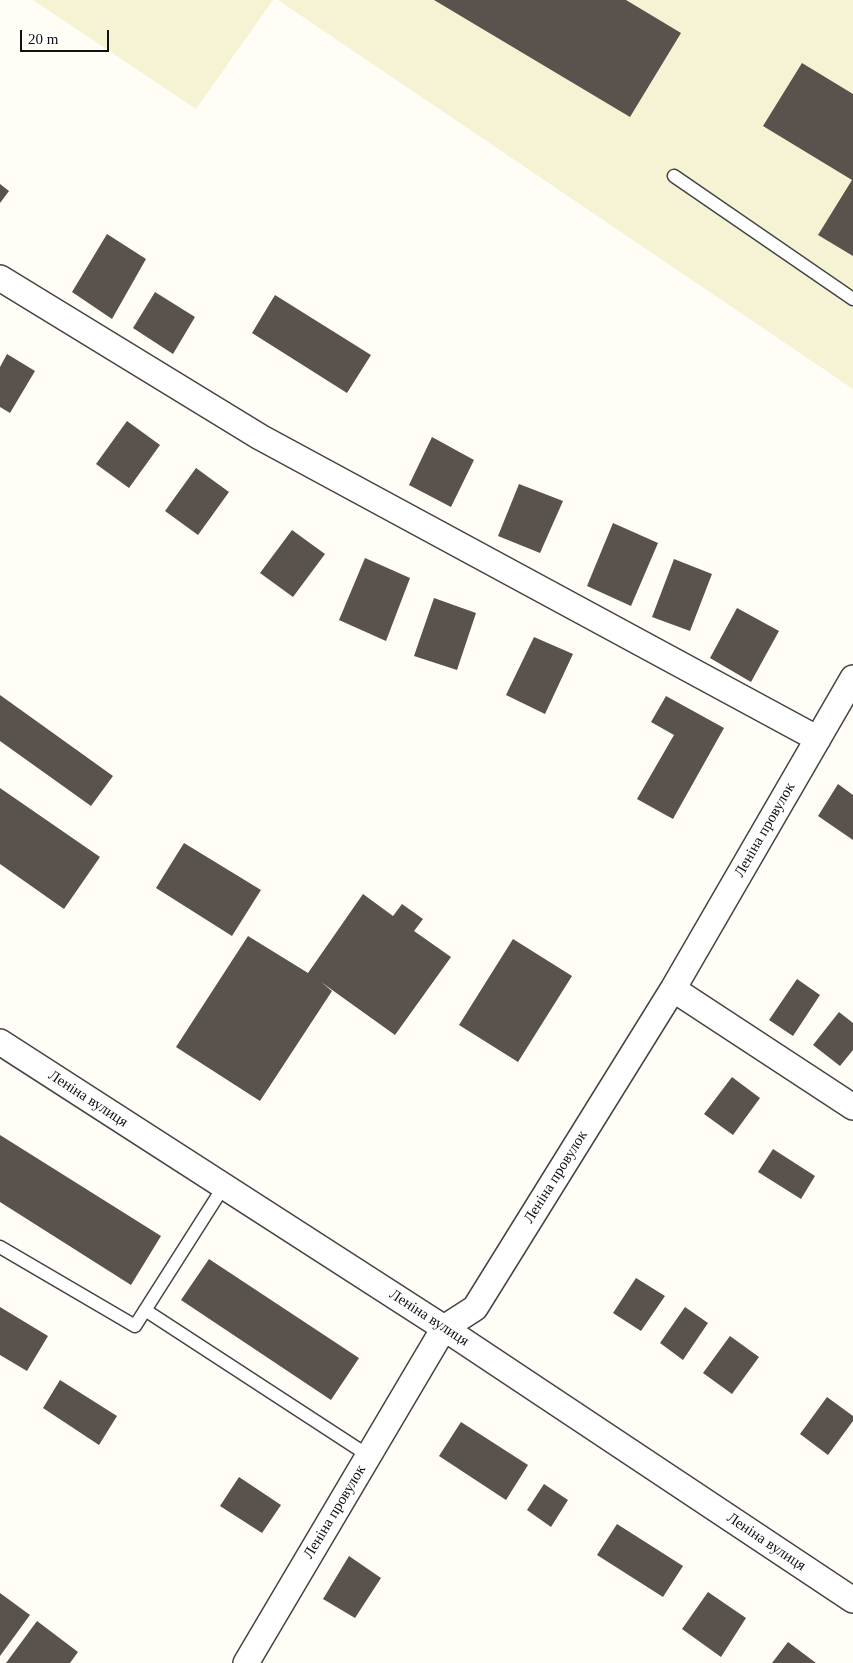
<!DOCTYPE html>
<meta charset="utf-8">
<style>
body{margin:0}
#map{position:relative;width:853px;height:1663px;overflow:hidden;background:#fffdf5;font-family:"Times New Roman",serif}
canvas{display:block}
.scale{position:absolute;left:20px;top:30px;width:89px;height:22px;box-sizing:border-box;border:2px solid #111;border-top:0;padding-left:6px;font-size:15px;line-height:18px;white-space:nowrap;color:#111;-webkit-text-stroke:4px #fff;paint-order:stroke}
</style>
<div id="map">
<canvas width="853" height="1663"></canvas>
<div class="scale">20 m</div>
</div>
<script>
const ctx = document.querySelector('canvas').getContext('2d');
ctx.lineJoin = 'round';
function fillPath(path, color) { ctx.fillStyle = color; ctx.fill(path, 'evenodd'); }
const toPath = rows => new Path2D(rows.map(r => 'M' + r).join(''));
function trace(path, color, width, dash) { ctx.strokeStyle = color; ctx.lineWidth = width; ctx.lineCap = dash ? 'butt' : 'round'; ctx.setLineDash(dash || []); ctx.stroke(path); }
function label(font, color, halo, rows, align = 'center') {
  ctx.font = font + ' "Times New Roman",serif'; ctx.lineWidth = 5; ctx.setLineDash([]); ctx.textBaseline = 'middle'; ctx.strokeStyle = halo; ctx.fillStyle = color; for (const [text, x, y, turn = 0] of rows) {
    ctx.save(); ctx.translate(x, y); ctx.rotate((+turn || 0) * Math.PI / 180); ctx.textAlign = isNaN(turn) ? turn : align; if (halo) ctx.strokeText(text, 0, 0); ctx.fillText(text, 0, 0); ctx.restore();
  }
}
fillPath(toPath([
 [33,0,273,0,196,109],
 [278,0,853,0,853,389]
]), '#f6f3d4');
fillPath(toPath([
 [434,0,626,0,681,33,630,117],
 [802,63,853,94,853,256,818,235,852,180,763,126],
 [0,184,9,191,0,203],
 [107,234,146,259,112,319,72,292],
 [155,292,195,317,173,354,133,328],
 [275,295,371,355,347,393,252,333],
 [7,354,35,371,10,413,0,407,0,367],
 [127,421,160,445,129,488,96,464],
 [432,437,474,460,451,507,409,485],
 [196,468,229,492,198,535,165,511],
 [519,484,563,501,540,553,498,536],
 [613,523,658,543,631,606,587,586],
 [292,530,325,554,293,597,260,573],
 [365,558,410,578,386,641,339,620],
 [674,559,712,574,690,631,652,617],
 [434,598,476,613,457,670,414,656],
 [737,608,779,631,751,682,710,658],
 [534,637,573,654,545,714,506,695],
 [0,695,113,776,91,806,0,741],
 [666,696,724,728,673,819,637,799,674,735,651,722],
 [838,784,853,795,853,840,818,816],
 [0,788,100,857,64,909,0,864],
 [184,843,261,890,232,936,156,888],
 [363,894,393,916,402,904,423,919,414,931,451,957,395,1035,321,982,332,991,260,1101,176,1047,248,936,308,973],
 [513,939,572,976,518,1062,459,1025],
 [797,979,820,995,793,1036,769,1020],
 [839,1012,853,1023,853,1050,840,1066,813,1045],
 [732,1077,760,1098,733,1135,704,1114],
 [0,1135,161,1236,131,1285,0,1202],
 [773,1149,815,1176,801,1199,758,1172],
 [209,1259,359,1358,331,1400,181,1300],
 [636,1278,665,1296,641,1331,613,1313],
 [0,1307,48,1336,27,1371,0,1355],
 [685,1307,708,1323,683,1360,660,1343],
 [730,1336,759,1357,732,1394,703,1373],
 [60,1380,117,1416,99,1445,43,1408],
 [827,1397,853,1416,853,1421,828,1455,800,1434],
 [461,1422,528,1465,506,1500,439,1456],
 [239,1477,281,1505,262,1533,220,1506],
 [544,1484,568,1500,551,1527,527,1510],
 [617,1524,683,1566,663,1597,597,1555],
 [349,1556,381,1578,355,1618,323,1599],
 [708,1592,746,1618,721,1657,682,1629],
 [0,1593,30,1615,0,1656],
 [37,1621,78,1652,70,1663,6,1663],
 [788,1642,816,1663,772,1663]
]), '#5a524d');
const lane = toPath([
 [674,176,853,299],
 [0,1247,135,1326,224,1186],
 [145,1310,369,1456]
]);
const street = toPath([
 [0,278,260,437,818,739],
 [673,989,853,1107],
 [0,1042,444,1328,853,1600],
 [246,1663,444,1328,475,1308,673,989,853,678]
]);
trace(lane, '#444', 15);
trace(street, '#444', 28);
trace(lane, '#fff', 12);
trace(street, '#fff', 25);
label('15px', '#111', '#fff', [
 ["Леніна провулок",765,830,-60],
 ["Леніна вулиця",88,1099,33],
 ["Леніна провулок",556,1177,-58],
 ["Леніна вулиця",429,1318,33],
 ["Леніна провулок",335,1512,-59],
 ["Леніна вулиця",766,1542,34]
]);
</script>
